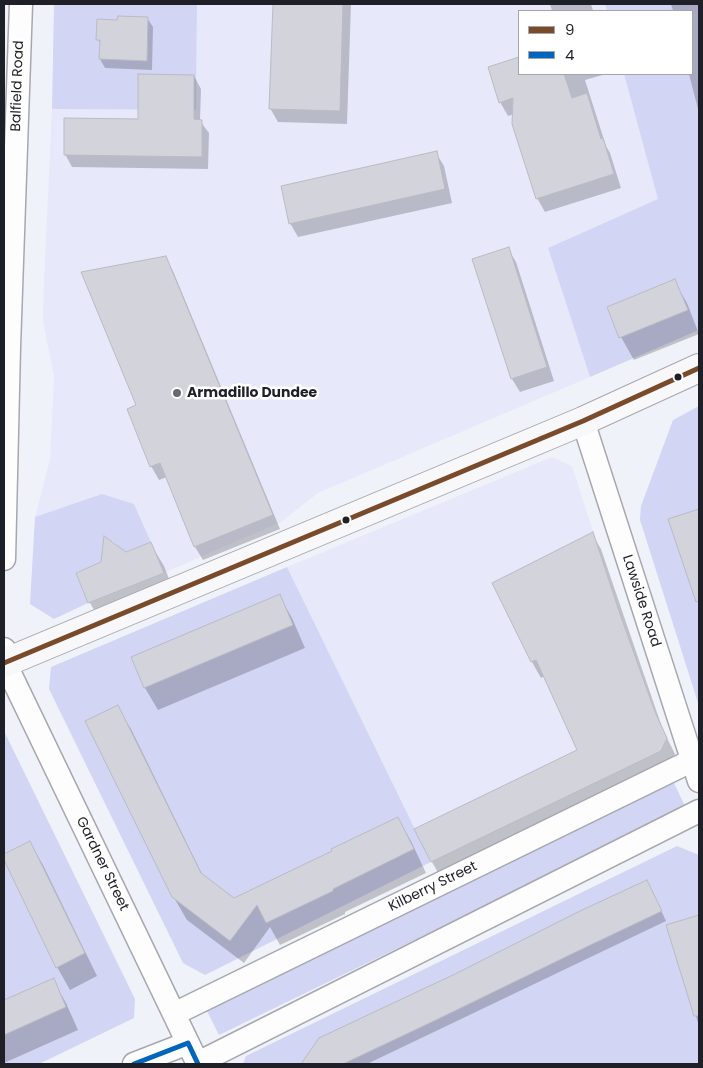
<!DOCTYPE html>
<style>
body{margin:0}
#map{position:relative;width:703px;height:1068px;overflow:hidden;background:#f0f2fa;font-family:Poppins,sans-serif}
canvas{display:block}
.frame{position:absolute;inset:0;border:5px solid #1f1f27;pointer-events:none}
.legend{position:absolute;left:518px;top:10px;width:175px;height:65px;box-sizing:border-box;background:#fff;border:1px solid #a5a5a9;margin:0;padding:6px 9px;list-style:none;font-size:15px;color:#1f1f27}
.legend li{display:flex;align-items:center;gap:10px;height:25px}
.legend b{width:25px;border:1px solid #a5a5a9}
</style>
<div id="map">
<canvas width="703" height="1068"></canvas>
<div class="frame"></div>
<ul class="legend">
<li><b style="height:6px;background:#7a4b2a"></b>9</li>
<li><b style="height:6px;background:#0065bd"></b>4</li>
</ul>
</div>
<script>
const ctx = document.querySelector('canvas').getContext('2d');
ctx.lineJoin = 'round';
function fillPath(path, color) { ctx.fillStyle = color; ctx.fill(path, 'evenodd'); }
const toPath = rows => new Path2D(rows.map(r => 'M' + r).join(''));
function trace(path, color, width, dash) { ctx.strokeStyle = color; ctx.lineWidth = width; ctx.lineCap = dash ? 'butt' : 'round'; ctx.setLineDash(dash || []); ctx.stroke(path); }
function label(font, color, halo, rows, align = 'center') {
  ctx.font = font + ' Poppins,sans-serif'; ctx.lineWidth = 5; ctx.setLineDash([]); ctx.textBaseline = 'middle'; ctx.strokeStyle = halo; ctx.fillStyle = color; for (const [text, x, y, turn = 0] of rows) {
    ctx.save(); ctx.translate(x, y); ctx.rotate((+turn || 0) * Math.PI / 180); ctx.textAlign = isNaN(turn) ? turn : align; if (halo) ctx.strokeText(text, 0, 0); ctx.fillText(text, 0, 0); ctx.restore();
  }
}
fillPath(toPath([
 [197,4,605,4,607,11,519,11,519,74,624,74,659,199,548,248,590,377,318,493,281,522,164,573,151,542,134,504,35,517,50,459,54,377,43,322,44,279,52,109,196,110],
 [552,457,572,466,621,617,655,712,667,738,661,751,431,862,287,567]
]), '#e7e9fa');
fillPath(toPath([
 [54,4,197,4,196,110,52,109],
 [605,4,699,4,699,330,590,377,548,248,658,199,624,74,692,74,692,11,607,11],
 [699,406,699,706,640,520,641,506,673,420],
 [102,494,134,504,151,542,120,554,116,544,112,541,107,542,103,545,102,550,107,560,76,573,88,603,54,619,30,604,35,517],
 [287,567,431,862,205,975,183,963,49,689,51,667],
 [4,731,135,999,134,1018,39,1064,4,1064],
 [673,781,686,808,219,1035,206,1009],
 [677,846,699,855,699,1064,243,1064,246,1056]
]), '#d2d5f4');
fillPath(toPath([
 [274,4,351,4,347,124,278,122,270,108],
 [550,4,591,4,593,11,552,11],
 [671,4,699,4,699,113,689,74,692,74,692,11,673,11],
 [147,18,153,27,152,70,105,68,100,59,101,45,98,39,118,21],
 [519,58,519,74,606,74,585,80,606,146,610,153,621,188,545,212,537,198,514,114,508,116,500,102,489,68],
 [194,76,201,89,200,121,209,133,208,169,72,167,65,154,139,120],
 [436,153,444,166,452,203,298,237,290,223],
 [508,249,516,262,554,381,520,392,512,379,474,260],
 [165,257,173,271,280,529,203,560,195,547,167,477,159,480,151,466,128,410,137,406],
 [674,281,687,303,699,334,634,360,621,337,608,308],
 [699,510,699,600,692,587],
 [592,534,601,549,630,634,663,730,675,754,670,767,441,878,432,862,416,829,579,750,544,676,541,678,532,662,494,583],
 [150,543,164,566,176,596,103,625,90,603,78,573],
 [279,595,292,618,305,648,158,710,145,688,132,658],
 [117,707,131,729,203,876,234,900,333,852,398,819,411,841,426,873,345,912,345,914,280,945,270,927,244,963,187,920,173,896],
 [30,843,43,865,97,976,70,990,57,967,4,857,4,855],
 [652,891,666,921,367,1064,302,1064,320,1039,455,975],
 [699,916,699,1026,668,926],
 [53,980,66,1003,78,1030,4,1063,4,1002]
]), '#0003');
const building = toPath([
 [273,4,343,4,340,111,269,109,273,4],
 [118,16,148,17,147,61,99,59,100,40,96,40,97,19,117,20,118,16],
 [519,57,519,74,564,74,572,98,587,93,601,139,603,138,614,174,536,199,512,124,513,98,499,103,488,67,519,57],
 [138,74,194,75,194,119,202,120,202,157,64,155,64,118,138,119,138,74],
 [437,151,445,189,289,224,281,186,437,151],
 [509,247,547,367,511,379,472,259,509,247],
 [166,256,273,515,194,547,160,463,150,467,127,409,136,405,81,272,166,256],
 [675,279,688,310,619,338,607,307,675,279],
 [699,509,699,601,696,602,668,519,699,509],
 [593,532,621,617,655,712,667,738,661,751,431,862,414,829,577,750,536,660,531,662,492,583,593,532],
 [104,536,126,552,151,542,164,573,88,603,76,573,101,562,104,536],
 [280,594,293,625,144,688,131,657,280,594],
 [118,705,201,873,234,898,332,851,331,849,398,817,414,849,333,889,333,891,266,923,257,905,230,941,172,897,85,721,118,705],
 [30,841,85,953,56,968,4,860,4,854,30,841],
 [647,880,662,911,582,949,436,1020,343,1064,301,1064,319,1038,455,974,580,911,647,880],
 [699,915,699,1016,694,1016,666,925,699,915],
 [54,978,66,1007,4,1035,4,1000,54,978]
]);
fillPath(building, '#d2d3db');
trace(building, '#babbc3', 1);
const street = toPath([
 [583,421,699,781],
 [4,559,9,347,21,4],
 [4,649,5,663,198,1064],
 [174,1014,693,760],
 [198,1063,699,811],
 [134,1064,188,1043]
]);
const secondary = toPath([
 [4,663,583,421,699,368]
]);
trace(street, '#a7a8af', 25);
trace(secondary, '#a7a8af', 30);
trace(street, '#fdfdfe', 22);
trace(secondary, '#f8f8fb', 28);
trace(toPath([
 [4,663,583,421,699,368]
]), '#7a4b2a', 5);
trace(toPath([
 [134,1064,188,1043,198,1064]
]), '#0065bd', 5);
for (const [x, y, r, color] of [
 [678,377,4.5,"#1f1f27"],
 [177,393,5,"#686971"],
 [346,520,4.5,"#1f1f27"]
]) { const dot = new Path2D(); dot.arc(x, y, r, 0, 2 * Math.PI); ctx.fillStyle = color; ctx.fill(dot); trace(dot, '#fff', 2); }
label('14px', '#1f1f27', '#fff', [
 ["Balfield Road",18,86,-88],
 ["Lawside Road",641,601,72],
 ["Gardner Street",102,864,64],
 ["Kilberry Street",433,887,-26]
]);
label('bold 14px', '#1f1f27', '#fff', [
 ["Armadillo Dundee",187,393]
], 'left');
</script>
